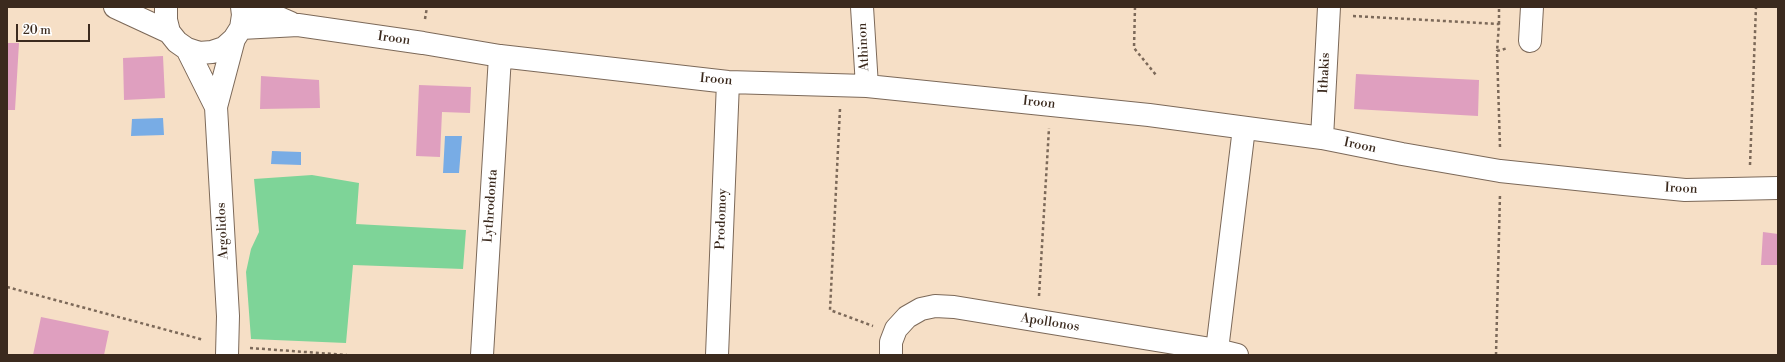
<!DOCTYPE html>
<style>
body{margin:0}
#map{position:relative;width:1785px;height:362px;overflow:hidden;background:#f6dfc6;font-family:"Libre Bodoni",serif}
canvas{display:block}
.frame{position:absolute;inset:0;border:8px solid #3b2a1e;pointer-events:none}
.scale{position:absolute;left:16px;top:24px;width:74px;height:18px;box-sizing:border-box;border:2px solid #3b2a1e;border-top:0;padding-left:5px;font-size:12px;line-height:14px;white-space:nowrap;color:#3b2a1e;-webkit-text-stroke:3px #fff;paint-order:stroke}
</style>
<div id="map">
<canvas width="1785" height="362"></canvas>
<div class="frame"></div>
<div class="scale">20 m</div>
</div>
<script>
const ctx = document.querySelector('canvas').getContext('2d');
ctx.lineJoin = 'round';
function fillPath(path, color) { ctx.fillStyle = color; ctx.fill(path, 'evenodd'); }
const toPath = rows => new Path2D(rows.map(r => 'M' + r).join(''));
function trace(path, color, width, dash) { ctx.strokeStyle = color; ctx.lineWidth = width; ctx.lineCap = dash ? 'butt' : 'round'; ctx.setLineDash(dash || []); ctx.stroke(path); }
function label(font, color, halo, rows, align = 'center') {
  ctx.font = font + ' "Libre Bodoni",serif'; ctx.lineWidth = 4; ctx.setLineDash([]); ctx.textBaseline = 'middle'; ctx.strokeStyle = halo; ctx.fillStyle = color; for (const [text, x, y, turn = 0] of rows) {
    ctx.save(); ctx.translate(x, y); ctx.rotate((+turn || 0) * Math.PI / 180); ctx.textAlign = isNaN(turn) ? turn : align; if (halo) ctx.strokeText(text, 0, 0); ctx.fillText(text, 0, 0); ctx.restore();
  }
}
fillPath(toPath([
 [312,175,359,183,356,224,466,230,463,269,353,265,346,343,251,339,246,272,251,249,259,232,254,179]
]), '#7ed498');
fillPath(toPath([
 [163,118,164,135,131,136,132,119],
 [445,136,462,136,459,173,443,173],
 [272,151,301,152,301,165,271,164]
]), '#78ace5');
fillPath(toPath([
 [7,43,19,43,15,110,7,110],
 [163,56,165,98,124,100,123,58],
 [1356,74,1479,80,1478,116,1354,109],
 [261,76,319,80,320,108,260,109],
 [419,85,471,87,470,113,442,112,440,157,416,156],
 [1763,232,1778,234,1778,265,1761,265],
 [41,317,109,331,104,355,33,355]
]), '#df9fbf');
const minor = toPath([
 [115,7,169,32],
 [166,7,166,20,169,32,177,42,187,49,199,53,212,52,224,48,234,39,241,28,243,15,242,7],
 [254,7,291,23],
 [862,7,867,86],
 [241,28,298,25,423,43,500,56,728,82,867,86,1149,115,1322,138,1402,154,1500,171,1624,184,1685,190,1778,188],
 [1530,41,1532,7],
 [187,49,216,107],
 [1322,138,1329,7],
 [1217,350,1244,128],
 [227,355,228,316,216,107,234,39],
 [482,355,500,56],
 [717,355,728,82],
 [891,355,891,342,896,329,907,317,921,309,935,306,954,307,1217,350,1237,355]
]);
trace(minor, '#7c6959', 24);
trace(toPath([
 [1135,7,1134,48,1156,75],
 [1353,16,1499,24,1497,51],
 [425,19,427,7],
 [1499,24,1499,7],
 [840,109,830,310,873,326],
 [1500,147,1497,51,1508,48],
 [1750,165,1756,7],
 [7,287,204,340],
 [1039,296,1049,128],
 [250,348,347,355],
 [1496,355,1500,194]
]), '#7c6959', 2.5, [3, 3]);
trace(minor, '#fff', 22);
label('13px', '#3b2a1e', '#fff', [
 ["Iroon",394,39,8],
 ["Athinon",864,47,-93],
 ["Ithakis",1325,73,-87],
 ["Iroon",716,80,5],
 ["Iroon",1039,103,6],
 ["Iroon",1360,146,12],
 ["Iroon",1681,189,3],
 ["Lythrodonta",491,206,-86],
 ["Prodomoy",722,219,-88],
 ["Argolidos",223,231,-93],
 ["Apollonos",1050,323,9]
]);
</script>
